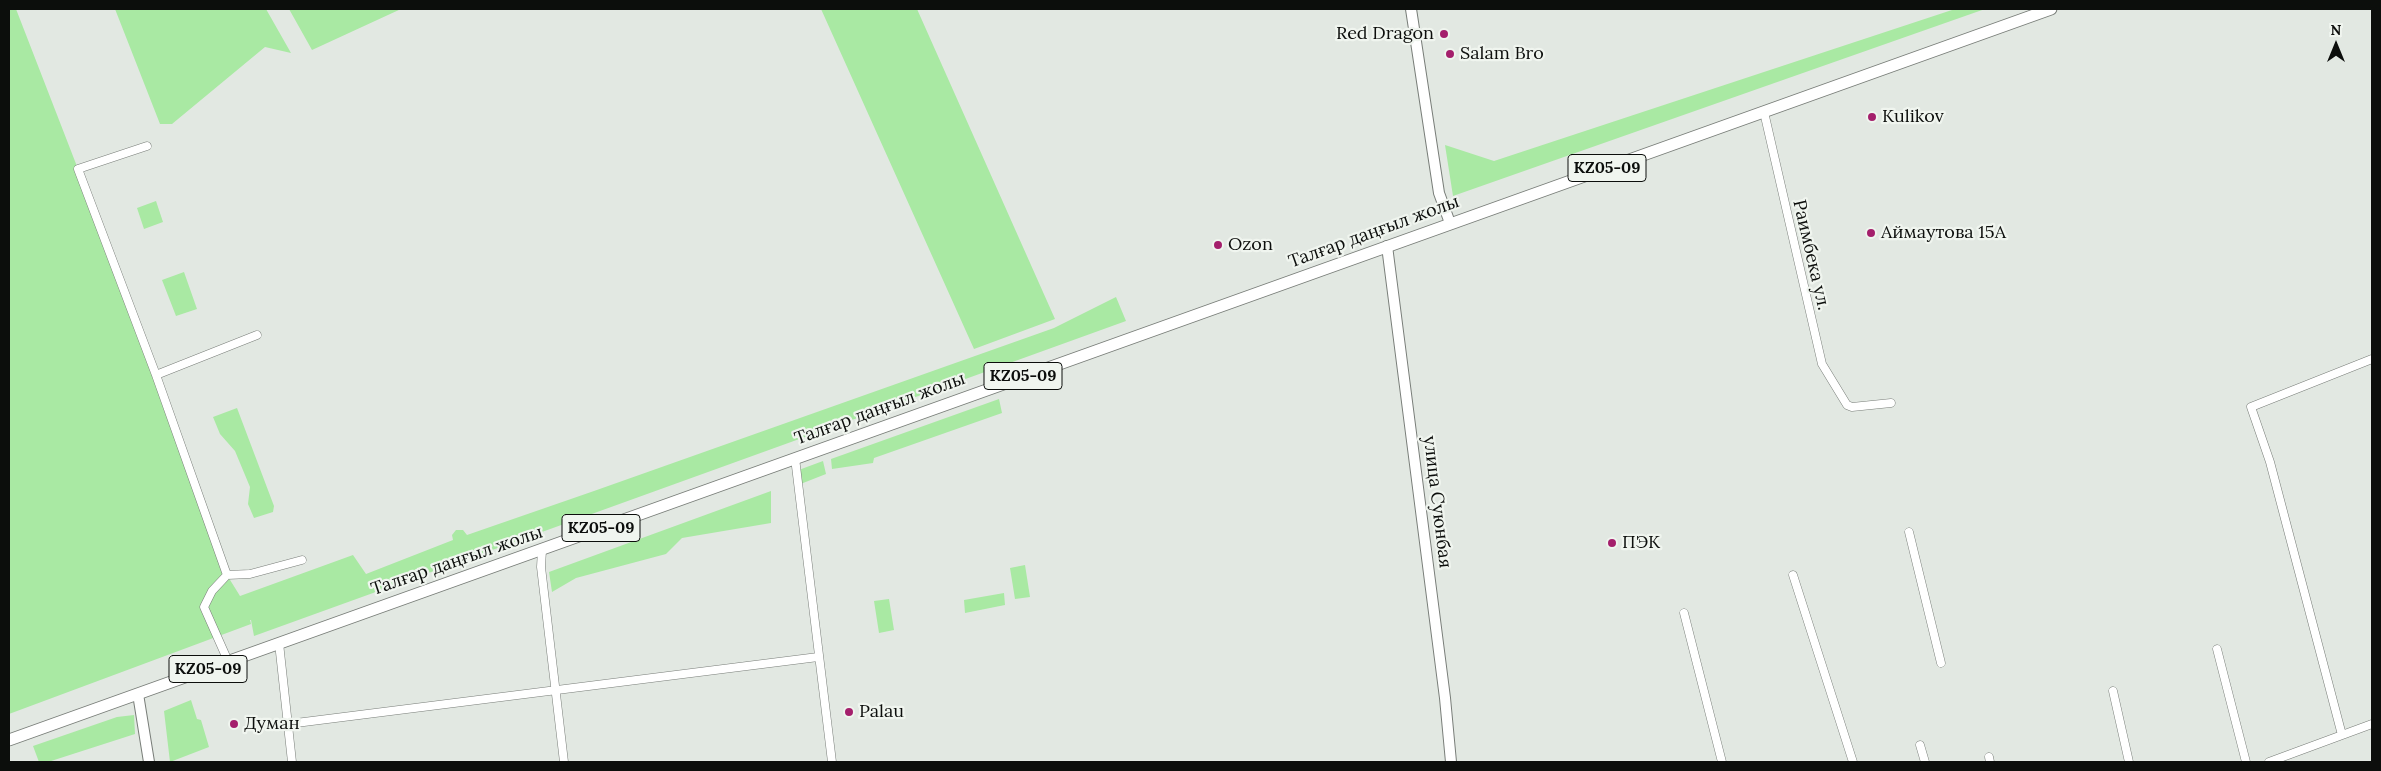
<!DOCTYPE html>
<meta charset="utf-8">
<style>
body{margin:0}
#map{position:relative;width:2381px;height:771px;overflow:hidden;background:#e2e8e2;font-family:Lora,serif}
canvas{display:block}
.frame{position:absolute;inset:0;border:10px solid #0c0e0c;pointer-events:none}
.north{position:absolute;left:2311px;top:20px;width:50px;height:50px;-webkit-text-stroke:4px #f0f5ef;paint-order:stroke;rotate:0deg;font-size:14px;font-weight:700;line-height:20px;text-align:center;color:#0c0e0c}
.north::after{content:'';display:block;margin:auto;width:18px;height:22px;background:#0c0e0c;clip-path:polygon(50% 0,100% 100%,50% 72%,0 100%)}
</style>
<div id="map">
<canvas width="2381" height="771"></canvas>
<div class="frame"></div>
<div class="north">N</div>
</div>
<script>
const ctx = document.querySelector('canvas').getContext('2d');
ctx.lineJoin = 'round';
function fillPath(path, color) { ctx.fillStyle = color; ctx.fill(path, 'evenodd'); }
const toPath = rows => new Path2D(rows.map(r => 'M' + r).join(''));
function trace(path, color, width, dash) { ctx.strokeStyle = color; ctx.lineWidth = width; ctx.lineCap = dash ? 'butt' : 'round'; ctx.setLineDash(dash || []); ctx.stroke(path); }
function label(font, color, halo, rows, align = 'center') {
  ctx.font = font + ' Lora,serif'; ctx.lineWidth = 4.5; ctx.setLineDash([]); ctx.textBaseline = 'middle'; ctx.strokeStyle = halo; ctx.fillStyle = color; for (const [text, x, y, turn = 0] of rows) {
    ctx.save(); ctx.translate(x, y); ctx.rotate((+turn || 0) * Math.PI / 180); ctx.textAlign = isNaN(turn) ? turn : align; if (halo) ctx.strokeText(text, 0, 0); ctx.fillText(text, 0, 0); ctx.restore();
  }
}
fillPath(toPath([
 [9,9,16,9,78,169,227,575,240,596,353,555,366,574,453,540,452,535,456,530,463,530,467,535,594,491,1054,328,1116,297,1126,321,254,636,251,620,250,620,251,624,9,714],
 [115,9,266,9,291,53,265,47,172,124,160,124],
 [289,9,401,9,312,50],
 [821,9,917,9,1055,319,974,349],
 [1955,9,1985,9,1453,196,1445,145,1494,161],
 [156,201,163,222,144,229,137,208],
 [184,272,197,309,176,316,162,280],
 [999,399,1002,413,874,458,873,463,832,469,831,459],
 [237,408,274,506,273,512,254,518,248,504,250,487,235,451,220,434,213,417],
 [823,461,826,474,798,485,796,471],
 [771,491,771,523,682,538,666,554,576,578,552,592,549,572],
 [1025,565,1030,597,1015,599,1010,568],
 [1004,593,1005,605,965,613,964,600],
 [889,599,894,630,879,633,874,601],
 [191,700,197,719,201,720,209,747,170,762,164,711],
 [134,715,135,734,48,762,39,762,33,746,117,717]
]), '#a9e9a3');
const street = toPath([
 [1764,112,1822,364,1847,405,1852,407,1891,403],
 [147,146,78,169,156,375,227,575,250,574,302,560],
 [156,375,257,335],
 [795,458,832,762],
 [1909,532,1941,663],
 [542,550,541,567,564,762],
 [227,575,212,591,204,607,228,661],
 [1793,575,1853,762],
 [1684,613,1722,762],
 [279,643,292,762],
 [2217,649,2246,762],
 [2113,691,2129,762],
 [288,724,818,657],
 [2342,735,2270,462,2251,407,2372,359],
 [1920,745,1925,762],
 [1989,757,1990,762],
 [2269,762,2372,724]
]);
const secondary = toPath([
 [1411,9,1439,193,1450,223],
 [1387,246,1445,698,1451,762],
 [138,694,149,762]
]);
const primary = toPath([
 [9,740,2051,9]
]);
trace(street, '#787d78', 9);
trace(secondary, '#787d78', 12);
trace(primary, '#787d78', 13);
trace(street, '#fff', 8);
trace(secondary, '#fff', 10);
trace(primary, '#fff', 11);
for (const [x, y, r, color] of [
 [1444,34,5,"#a41f6c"],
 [1450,54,5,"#a41f6c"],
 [1872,117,5,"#a41f6c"],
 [1871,233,5,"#a41f6c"],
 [1218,245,5,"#a41f6c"],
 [1612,543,5,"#a41f6c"],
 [849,712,5,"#a41f6c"],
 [234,724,5,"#a41f6c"]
]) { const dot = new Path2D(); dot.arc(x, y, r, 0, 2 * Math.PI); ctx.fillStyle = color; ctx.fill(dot); trace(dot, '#f0f5ef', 2); }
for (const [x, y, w] of [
 [1607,168,78],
 [1023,376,78],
 [601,528,78],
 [208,669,78]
]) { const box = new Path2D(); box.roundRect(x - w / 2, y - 13.5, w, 27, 4); ctx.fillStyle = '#f0f5ef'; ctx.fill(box); trace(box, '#0c0e0c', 1); }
label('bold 16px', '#0c0e0c', null, [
 ["KZ05-09",1607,168],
 ["KZ05-09",1023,376],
 ["KZ05-09",601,528],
 ["KZ05-09",208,669]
]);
label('18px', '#0c0e0c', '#f0f5ef', [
 ["Red Dragon",1434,34,"right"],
 ["Salam Bro",1460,54],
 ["Kulikov",1882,117],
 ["Аймаутова 15А",1881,233],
 ["Ozon",1228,245],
 ["ПЭК",1622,543],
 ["Palau",859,712],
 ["Думан",244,724]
], 'left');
label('18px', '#0c0e0c', '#f0f5ef', [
 ["Талғар даңғыл жолы",1374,232,-20],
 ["Раимбека ул.",1811,255,77],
 ["Талғар даңғыл жолы",880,409,-20],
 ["улица Суюнбая",1437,502,83],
 ["Талғар даңғыл жолы",457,561,-19]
]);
</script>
